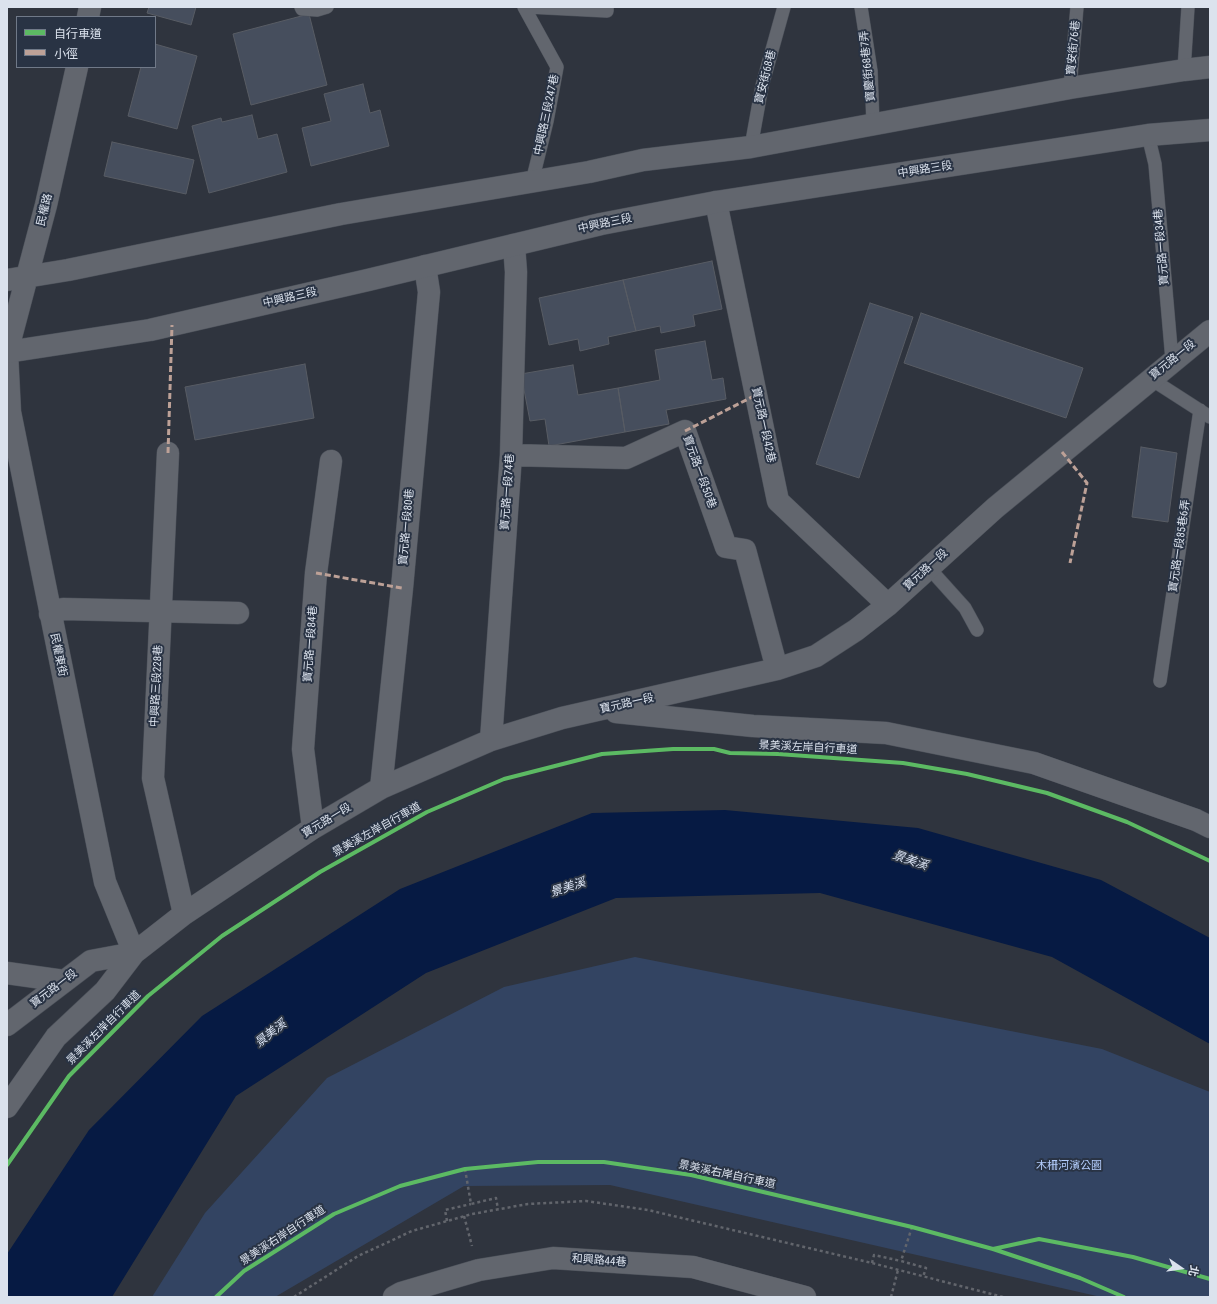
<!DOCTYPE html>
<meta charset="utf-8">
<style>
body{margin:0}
#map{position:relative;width:1217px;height:1304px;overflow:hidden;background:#2f343e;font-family:"Roboto Condensed","Noto Sans TC",sans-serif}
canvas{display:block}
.frame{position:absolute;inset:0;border:8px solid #dbe2ed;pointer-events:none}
.legend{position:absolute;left:16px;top:16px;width:140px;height:52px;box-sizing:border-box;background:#293344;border:1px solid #707988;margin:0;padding:5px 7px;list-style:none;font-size:12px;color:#dbe2ed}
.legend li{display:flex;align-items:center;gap:8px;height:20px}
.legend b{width:20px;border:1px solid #707988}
.north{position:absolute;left:1161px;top:1248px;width:40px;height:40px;-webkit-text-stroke:3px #293344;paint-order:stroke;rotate:103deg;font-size:11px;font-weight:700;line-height:16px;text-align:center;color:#dbe2ed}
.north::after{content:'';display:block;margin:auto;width:14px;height:18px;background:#dbe2ed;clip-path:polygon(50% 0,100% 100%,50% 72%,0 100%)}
</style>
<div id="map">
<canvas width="1217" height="1304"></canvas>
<div class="frame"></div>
<ul class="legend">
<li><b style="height:5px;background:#5cba63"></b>自行車道</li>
<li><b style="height:5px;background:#bda197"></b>小徑</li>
</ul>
<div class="north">北</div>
</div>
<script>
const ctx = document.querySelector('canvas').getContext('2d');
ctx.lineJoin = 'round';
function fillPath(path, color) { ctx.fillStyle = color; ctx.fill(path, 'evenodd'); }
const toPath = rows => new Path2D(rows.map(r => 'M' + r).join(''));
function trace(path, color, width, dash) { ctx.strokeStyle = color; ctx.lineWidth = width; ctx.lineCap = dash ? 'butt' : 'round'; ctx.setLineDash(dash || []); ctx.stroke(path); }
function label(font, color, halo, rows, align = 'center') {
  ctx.font = font + ' "Roboto Condensed","Noto Sans TC",sans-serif'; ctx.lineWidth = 4; ctx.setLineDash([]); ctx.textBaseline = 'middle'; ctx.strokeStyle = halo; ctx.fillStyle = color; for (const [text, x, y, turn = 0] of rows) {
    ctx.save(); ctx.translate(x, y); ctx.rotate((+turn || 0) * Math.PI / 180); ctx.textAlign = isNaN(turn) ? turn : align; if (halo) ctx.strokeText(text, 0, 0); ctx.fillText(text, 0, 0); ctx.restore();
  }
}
fillPath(toPath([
 [635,957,1102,1049,1210,1092,1210,1297,1101,1297,610,1185,464,1186,275,1297,152,1297,205,1213,327,1078,504,987]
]), '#334462');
fillPath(toPath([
 [725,810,918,828,1101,880,1210,938,1210,1044,1052,957,820,893,616,898,426,973,236,1096,112,1297,7,1297,7,1254,89,1130,202,1016,400,889,592,813]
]), '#061a43');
const building = toPath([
 [149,7,196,7,191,25,147,13,149,7],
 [309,14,327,85,251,105,233,34,309,14],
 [155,44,197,56,177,129,128,116,141,67,155,67,155,44],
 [363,84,370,113,380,110,389,146,311,166,302,128,331,121,324,94,363,84],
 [252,115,258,139,277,134,287,172,209,193,192,126,221,118,222,122,252,115],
 [112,142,194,160,186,194,104,176,112,142],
 [712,261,722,309,693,315,695,326,661,333,660,326,636,331,623,280,712,261],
 [623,280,636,331,608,337,609,344,580,351,578,339,549,345,539,298,623,280],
 [870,303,913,317,859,478,816,464,870,303],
 [921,313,1083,368,1066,418,904,363,921,313],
 [705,341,712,380,723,378,726,399,666,410,669,424,625,432,618,388,660,380,655,350,705,341],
 [305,364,314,418,195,440,185,387,305,364],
 [573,365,578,395,618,388,625,432,549,446,545,419,530,421,521,374,573,365],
 [1141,447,1177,453,1168,522,1132,517,1141,447]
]);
fillPath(building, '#464e5d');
trace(building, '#585c64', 1);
const lane = toPath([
 [301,7,302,9,317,10,327,7],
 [524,7,557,67,547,121,532,182],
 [528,7,607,11,607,7],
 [861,7,871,71,873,124],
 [1184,70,1188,7],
 [1070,88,1077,7],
 [1148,135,1155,164,1172,360],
 [751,147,762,86,784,7],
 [1151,379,1210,417],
 [929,568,965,608,977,630],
 [1160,681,1200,410]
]);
const street = toPath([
 [716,202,778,501,888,605],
 [7,352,10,412,105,882,134,953],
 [168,453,153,778,184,914],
 [511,455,626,458,685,431,726,547,745,550,777,669],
 [50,614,63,609,238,613],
 [616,712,753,726,886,733,1034,763,1196,820,1210,827],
 [491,740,511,455,516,272,514,245],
 [381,788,402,588,429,292,425,266],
 [313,828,303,749,316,573,331,461],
 [7,973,64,981],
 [7,1025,91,961,134,953,184,914,313,828,381,788,491,740,562,718,777,669,816,656,856,630,888,605,995,508,1210,331],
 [7,1107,56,1037,105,991,134,953],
 [394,1297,401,1293,479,1270,553,1258,693,1267,805,1297]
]);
const secondary = toPath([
 [88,17,90,7],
 [7,280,68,270,341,214,589,172,643,160,751,147,1070,88,1184,70,1210,67],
 [7,352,150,330,368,280,601,224,716,202,1148,135,1210,130],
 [7,352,46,205,77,67]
]);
trace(lane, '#4b5059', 14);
trace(street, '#4b5059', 23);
trace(secondary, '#4b5059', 23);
trace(toPath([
 [465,1169,471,1204,496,1198,498,1209],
 [464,1216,472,1246],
 [447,1221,445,1210,471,1204],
 [912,1227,901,1261,926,1268,923,1277],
 [872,1263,874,1255,901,1261],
 [294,1297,358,1256,412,1231,472,1214,528,1204,586,1201,648,1210,872,1263,1003,1297],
 [891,1297,898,1270]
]), '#62656c', 2.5, [3, 3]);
trace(lane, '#62666e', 13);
trace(street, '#62666e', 22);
trace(secondary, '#62666e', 22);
trace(toPath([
 [685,431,756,395],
 [1062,452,1087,483,1070,563],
 [168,453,172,325],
 [316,573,402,588]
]), '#bda197', 3, [6, 3]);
trace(toPath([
 [7,1165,69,1076,148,996,222,936,320,872,427,812,504,779,602,754,673,749,714,749,730,753,778,754,903,763,967,774,1047,793,1127,822,1210,861],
 [993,1249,1039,1239,1133,1257,1210,1279],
 [216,1297,244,1271,334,1214,400,1186,465,1169,538,1162,604,1162,691,1175,912,1227,993,1249,1080,1278,1124,1297]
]), '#5cba63', 4);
label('11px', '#dbe2ed', '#293344', [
 ["寶安街76巷",1074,48,-85],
 ["寶慶街68巷7弄",868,66,-96],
 ["寶安街68巷",766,77,-76],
 ["中興路三段247巷",547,115,-78],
 ["中興路三段",925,170,-9],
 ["民權路",45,210,-76],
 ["中興路三段",605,224,-12],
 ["寶元路一段34巷",1162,247,-95],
 ["中興路三段",290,298,-13],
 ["寶元路一段",1173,360,-39],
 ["寶元路一段42巷",763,425,78],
 ["寶元路一段50巷",699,472,70],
 ["寶元路一段74巷",508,492,-86],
 ["寶元路一段80巷",407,527,-85],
 ["寶元路一段85巷6弄",1180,546,-82],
 ["寶元路一段",926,570,-42],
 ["寶元路一段84巷",311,644,-86],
 ["民權東街",58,655,78],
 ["中興路三段228巷",157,686,-87],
 ["寶元路一段",627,704,-13],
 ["景美溪左岸自行車道",808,748,3],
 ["寶元路一段",327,821,-31],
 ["景美溪左岸自行車道",377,830,-29],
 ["寶元路一段",54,989,-37],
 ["景美溪左岸自行車道",104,1028,-45],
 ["景美溪右岸自行車道",727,1175,12],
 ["景美溪右岸自行車道",283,1236,-33],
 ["和興路44巷",599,1261,4]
]);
label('11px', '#b4cefd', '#293344', [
 ["木柵河濱公園",1069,1166]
]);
label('italic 12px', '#dce5f5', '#293344', [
 ["景美溪",910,861,19],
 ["景美溪",568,888,-18],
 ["景美溪",271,1034,-38]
]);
</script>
